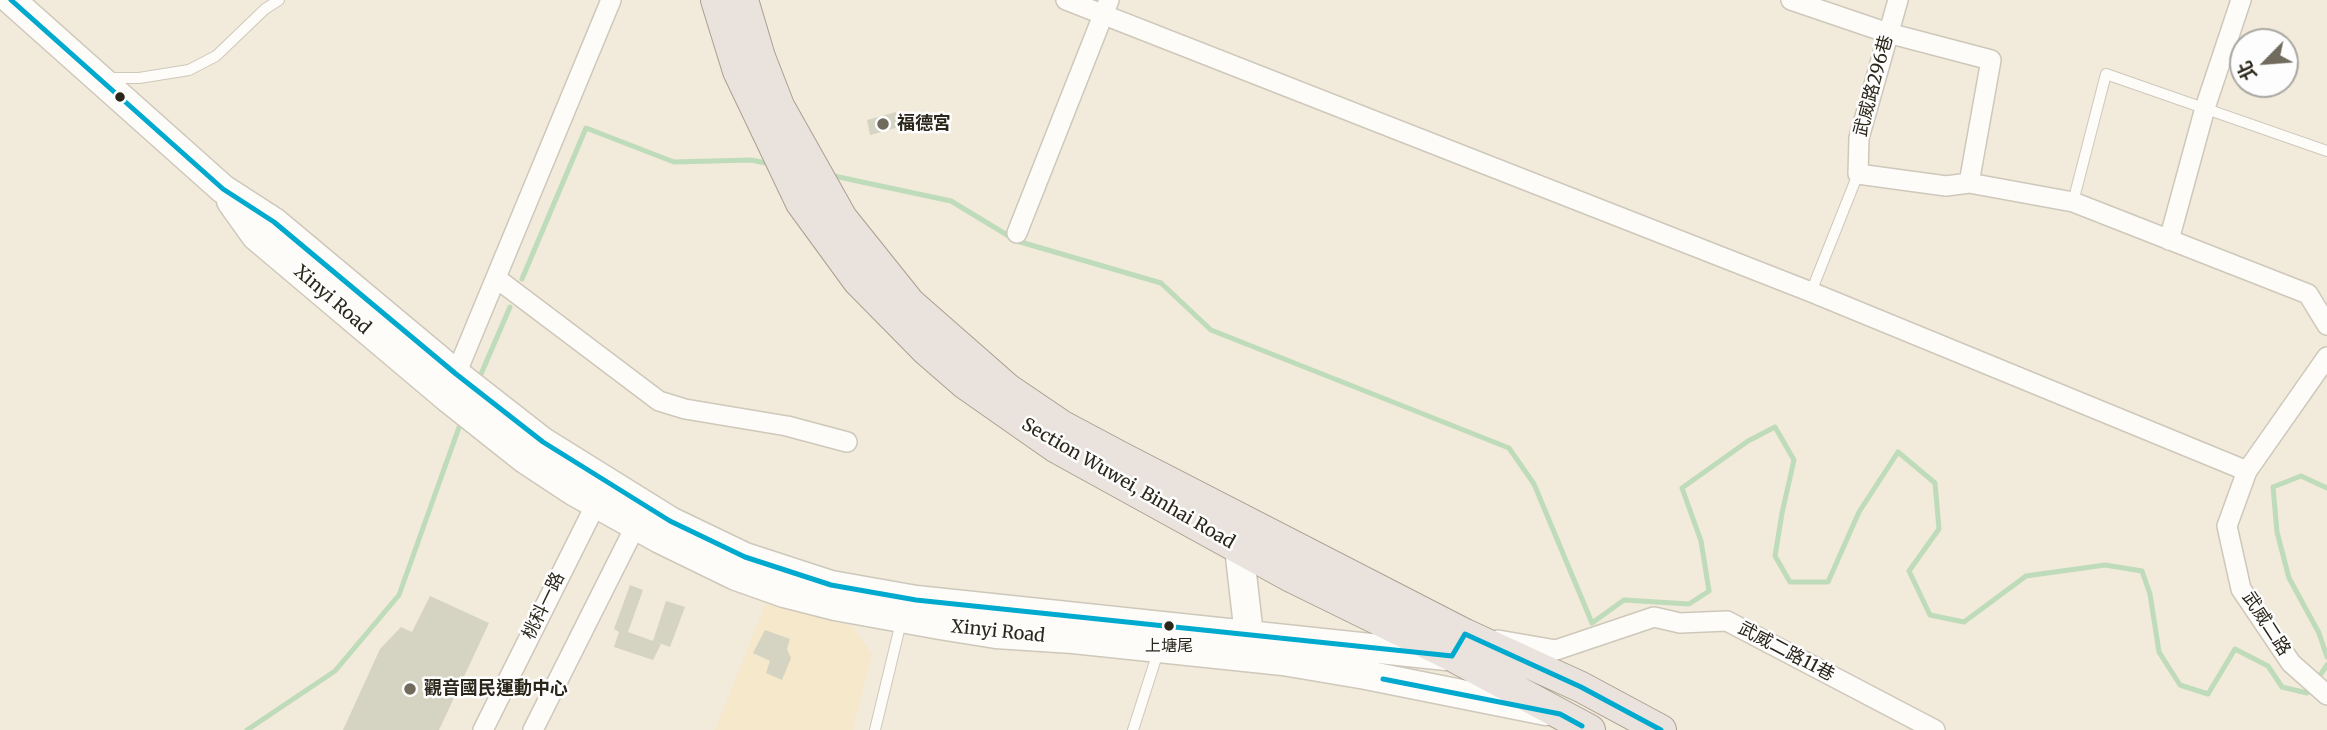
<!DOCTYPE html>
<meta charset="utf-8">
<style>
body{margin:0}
#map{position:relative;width:2327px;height:730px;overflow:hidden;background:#f2eada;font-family:Merriweather,"Noto Sans TC",serif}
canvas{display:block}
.north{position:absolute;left:2229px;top:28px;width:70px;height:70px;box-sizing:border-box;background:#fdfdfd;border:2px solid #a9a7a2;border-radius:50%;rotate:245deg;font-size:19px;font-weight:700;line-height:28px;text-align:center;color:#2b261a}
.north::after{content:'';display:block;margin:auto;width:24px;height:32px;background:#716b5d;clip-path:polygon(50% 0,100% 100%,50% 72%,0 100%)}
</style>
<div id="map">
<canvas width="2327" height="730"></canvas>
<div class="north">北</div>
</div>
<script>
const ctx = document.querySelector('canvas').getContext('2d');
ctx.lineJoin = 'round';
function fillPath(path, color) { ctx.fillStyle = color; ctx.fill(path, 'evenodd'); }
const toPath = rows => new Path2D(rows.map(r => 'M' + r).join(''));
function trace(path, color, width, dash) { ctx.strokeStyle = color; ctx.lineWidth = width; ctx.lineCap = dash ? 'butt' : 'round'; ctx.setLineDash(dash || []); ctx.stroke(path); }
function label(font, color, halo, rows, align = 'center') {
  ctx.font = font + ' Merriweather,"Noto Sans TC",serif'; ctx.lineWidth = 5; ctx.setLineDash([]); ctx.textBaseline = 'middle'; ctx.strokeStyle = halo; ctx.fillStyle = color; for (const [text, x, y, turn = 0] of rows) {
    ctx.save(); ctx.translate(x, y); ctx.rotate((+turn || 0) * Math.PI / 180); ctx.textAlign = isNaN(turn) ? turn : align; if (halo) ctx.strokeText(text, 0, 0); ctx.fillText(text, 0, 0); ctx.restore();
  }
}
fillPath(toPath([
 [767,600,853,627,872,654,853,730,715,730]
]), '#f5e8cb');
trace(toPath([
 [834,176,951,201,1017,241,1161,283,1211,330,1509,448,1534,484,1592,623,1624,600,1689,604,1709,591,1701,541,1682,488,1748,441,1775,427,1794,460,1782,513,1775,556,1790,582,1828,582,1859,512,1898,452,1935,483,1939,529,1909,571,1930,615,1964,622,2026,576,2105,565,2142,571,2150,594,2159,652,2180,685,2208,694,2235,649,2268,666,2282,687,2307,693,2311,688],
 [522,279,586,128,674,162,751,160,771,164],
 [478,381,510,307],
 [2327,488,2301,476,2273,487,2277,532,2289,578,2319,633,2327,657],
 [2317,680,2327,665],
 [247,730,335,671,399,595,462,419]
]), '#bedbba', 5);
fillPath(toPath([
 [896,112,899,127,870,135,867,120],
 [630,585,643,590,628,632,653,641,666,601,685,607,670,647,654,641,661,644,653,660,614,647,619,632,614,629],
 [430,596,489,623,439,730,343,730,380,649,401,627,412,632],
 [765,630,790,639,787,649,791,658,782,680,766,673,770,661,753,653]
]), '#d5d3c2');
const service = toPath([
 [108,78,139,78,189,70,216,56,265,9,279,0],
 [2073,202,2106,74,2327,151],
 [1811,292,1858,174],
 [875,730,901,622],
 [1133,730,1158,652]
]);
const minor = toPath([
 [1066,0,1811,292,2247,471],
 [1791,0,1888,33,1991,60,1969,183],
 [1898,0,1859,138,1858,174,1946,186,1969,183,2073,202,2308,294,2327,325],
 [1017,233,1109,0],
 [2169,240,2205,108,2241,0],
 [496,278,659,401,685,409,787,426,847,442],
 [2327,357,2247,471,2227,526,2241,589,2291,663,2327,695],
 [456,374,611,0],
 [1498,640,1556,650,1654,617,1680,623,1727,621,1935,730],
 [483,730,601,494],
 [533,730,641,515]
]);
const secondary = toPath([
 [11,0,223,189,274,222,456,374,543,442,670,521,745,557,831,585,916,600,1446,656],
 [231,201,256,236,448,398,525,459,575,492,660,539,736,576,784,593,835,606,940,625,996,634,1073,639,1283,661,1366,675,1546,711],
 [1239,548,1249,635]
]);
const primary = toPath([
 [716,0,738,71,801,203,858,281,927,351,965,384,1055,447,1291,577,1452,656,1590,730],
 [743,0,760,57,779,106,842,218,910,303,1008,389,1061,425,1121,457,1465,634,1581,687,1661,730]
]);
trace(service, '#cec8bb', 12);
trace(minor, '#cec8bb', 22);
trace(secondary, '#cec8bb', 31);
trace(primary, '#ac9f91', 32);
trace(service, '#fdfcf9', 10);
trace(minor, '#fdfcf9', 19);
trace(secondary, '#fdfcf9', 28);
trace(primary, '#e9e2dd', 30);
trace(toPath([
 [11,0,223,189,274,222,456,374,543,442,670,521,745,557,831,585,916,600,1452,656,1465,634,1581,687,1661,730],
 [1383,679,1560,714,1582,726]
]), '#00a9ce', 5);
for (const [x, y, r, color] of [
 [120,97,6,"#2b261a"],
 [883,124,7,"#716b5d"],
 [1169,626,6,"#2b261a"],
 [410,689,7,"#716b5d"]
]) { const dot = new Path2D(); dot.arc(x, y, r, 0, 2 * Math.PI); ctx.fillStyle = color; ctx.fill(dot); trace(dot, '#fdfdfd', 2.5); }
label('16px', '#2b261a', '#fdfdfd', [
 ["上塘尾",1169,646]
]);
label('18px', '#2b261a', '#fdfdfd', [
 ["武威路296巷",1874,86,-75],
 ["Xinyi Road",332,300,41],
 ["Section Wuwei, Binhai Road",1128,484,30],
 ["桃科一路",544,606,-64],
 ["武威二路",2266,624,57],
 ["Xinyi Road",998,632,6],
 ["武威二路11巷",1786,652,28]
]);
label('bold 18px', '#2b261a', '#fdfdfd', [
 ["福德宮",897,124],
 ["觀音國民運動中心",424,689]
], 'left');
</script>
